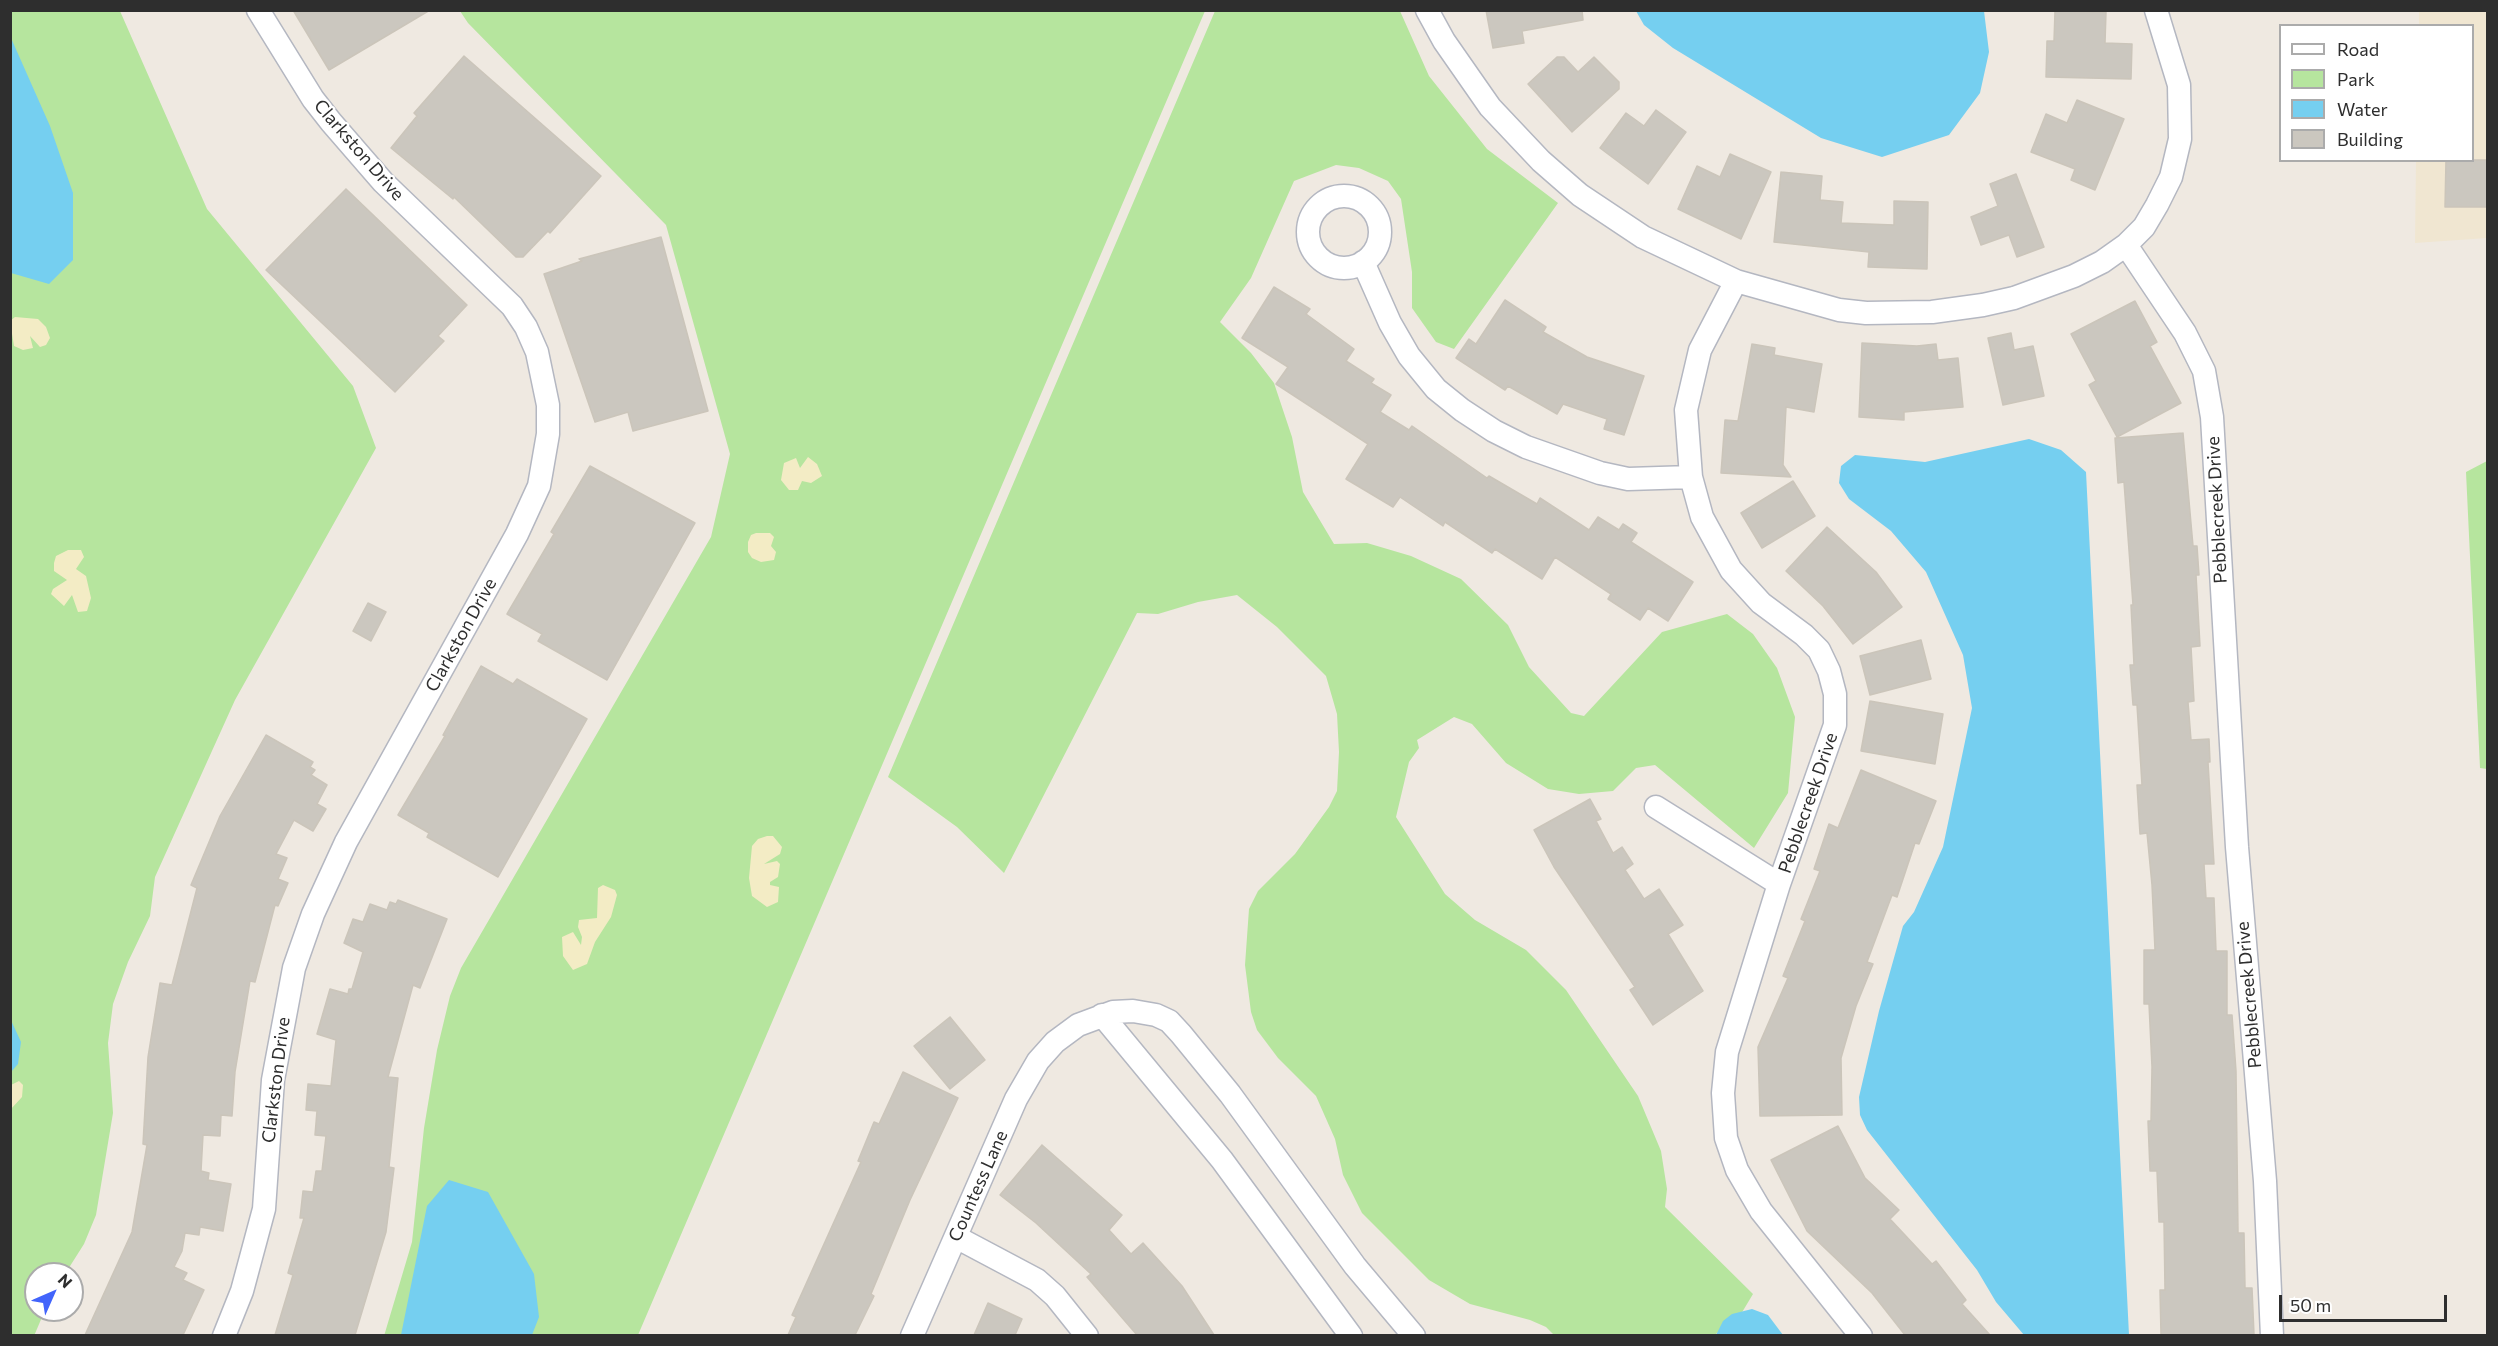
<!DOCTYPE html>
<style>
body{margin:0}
#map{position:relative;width:2498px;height:1346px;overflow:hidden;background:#efe9e1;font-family:Commissioner,sans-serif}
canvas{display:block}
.frame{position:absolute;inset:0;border:12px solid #2e2e2e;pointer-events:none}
.legend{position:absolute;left:2279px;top:24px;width:195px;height:138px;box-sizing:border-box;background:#fff;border:2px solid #ababab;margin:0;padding:8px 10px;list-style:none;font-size:18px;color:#2e2e2e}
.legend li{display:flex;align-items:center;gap:12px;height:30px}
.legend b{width:30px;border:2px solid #ababab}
.north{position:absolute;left:24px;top:1262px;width:60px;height:60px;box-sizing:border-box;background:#fff;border:2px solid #ababab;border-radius:50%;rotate:45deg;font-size:16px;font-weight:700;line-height:24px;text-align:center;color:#2e2e2e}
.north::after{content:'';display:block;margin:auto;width:21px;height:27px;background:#4264fb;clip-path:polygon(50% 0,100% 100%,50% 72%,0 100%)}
.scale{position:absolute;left:2279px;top:1295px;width:168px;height:27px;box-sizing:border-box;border:3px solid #2e2e2e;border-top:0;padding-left:8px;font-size:18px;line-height:21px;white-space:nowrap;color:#2e2e2e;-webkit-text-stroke:4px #fff;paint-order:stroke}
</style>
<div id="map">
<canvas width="2498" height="1346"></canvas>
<div class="frame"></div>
<ul class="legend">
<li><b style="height:8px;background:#fff"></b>Road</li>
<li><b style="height:16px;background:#b6e59e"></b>Park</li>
<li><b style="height:16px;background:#75cff0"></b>Water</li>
<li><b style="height:16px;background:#cbc7bf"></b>Building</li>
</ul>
<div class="north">N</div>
<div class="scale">50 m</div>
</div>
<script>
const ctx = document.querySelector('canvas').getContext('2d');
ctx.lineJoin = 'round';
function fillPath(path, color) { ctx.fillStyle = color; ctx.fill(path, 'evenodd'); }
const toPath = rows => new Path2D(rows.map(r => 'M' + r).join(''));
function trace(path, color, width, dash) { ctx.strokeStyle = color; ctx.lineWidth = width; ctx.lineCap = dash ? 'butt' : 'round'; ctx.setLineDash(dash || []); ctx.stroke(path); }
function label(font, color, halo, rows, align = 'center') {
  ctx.font = font + ' Commissioner,sans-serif'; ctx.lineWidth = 4.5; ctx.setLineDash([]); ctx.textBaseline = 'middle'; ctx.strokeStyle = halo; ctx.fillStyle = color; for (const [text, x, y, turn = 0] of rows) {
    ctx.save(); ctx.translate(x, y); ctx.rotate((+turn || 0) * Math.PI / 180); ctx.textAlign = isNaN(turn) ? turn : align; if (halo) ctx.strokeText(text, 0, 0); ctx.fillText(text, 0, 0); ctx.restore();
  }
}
fillPath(toPath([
 [2419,11,2487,11,2487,238,2415,243,2416,161,2472,160,2472,26,2419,25]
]), '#f0e6d1');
fillPath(toPath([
 [10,11,120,11,207,209,353,386,376,448,235,700,155,877,150,916,128,962,113,1004,108,1043,113,1113,96,1215,84,1244,65,1274,36,1274,36,1310,45,1310,34,1336,10,1335],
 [460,11,1205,11,638,1335,384,1336,412,1242,424,1128,437,1050,450,996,461,968,711,537,730,454,666,225,468,23],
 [1215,11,1400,11,1429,76,1487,149,1558,203,1454,349,1436,342,1412,308,1412,272,1401,199,1388,181,1359,168,1336,165,1294,181,1251,278,1220,322,1251,353,1274,383,1292,437,1303,492,1334,544,1367,543,1411,556,1461,579,1508,625,1529,667,1571,713,1584,716,1662,632,1727,614,1753,634,1777,668,1795,717,1788,793,1754,848,1655,765,1636,768,1613,791,1579,794,1548,789,1506,763,1472,724,1454,717,1417,740,1419,748,1409,762,1396,817,1445,894,1475,920,1526,950,1566,990,1638,1096,1661,1151,1667,1189,1665,1207,1753,1294,1738,1319,1728,1322,1715,1335,1554,1335,1546,1327,1530,1320,1470,1304,1429,1280,1362,1213,1343,1175,1335,1139,1316,1096,1278,1058,1257,1030,1251,1012,1245,965,1249,909,1258,891,1295,854,1329,807,1337,791,1339,752,1337,714,1326,676,1277,627,1237,595,1198,602,1158,614,1137,613,1004,873,957,827,888,777],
 [2487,461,2487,769,2480,768,2466,472]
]), '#b6e59e');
fillPath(toPath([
 [15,317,38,319,46,327,50,338,46,345,40,347,30,336,33,348,23,350,14,346,10,321],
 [808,457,817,464,822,476,811,483,802,481,798,490,789,490,781,480,784,463,796,458,800,468],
 [756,533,770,533,774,537,771,546,776,552,774,560,761,562,752,558,748,552,748,542,751,535],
 [68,550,81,550,84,557,76,569,86,576,91,598,87,611,78,612,72,595,64,606,51,594,53,589,67,580,54,571,54,563,56,556],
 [767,836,773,836,782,847,780,854,764,864,777,861,780,864,778,877,770,882,770,885,779,887,778,902,767,907,752,896,749,878,752,846,758,839],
 [603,885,615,890,617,895,611,917,595,942,587,964,573,970,563,956,562,937,573,932,581,945,582,937,578,927,579,920,597,918,598,888],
 [19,1081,23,1085,22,1097,11,1109,11,1085]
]), '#f3ecc5');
fillPath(toPath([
 [1636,11,1984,11,1989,52,1980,93,1949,135,1882,157,1821,138,1673,48,1644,25],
 [11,38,50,126,73,193,73,260,49,284,11,273],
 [2029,439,2061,450,2086,472,2129,1335,2024,1335,1996,1302,1977,1270,1867,1130,1860,1115,1859,1097,1879,1011,1903,926,1914,912,1943,847,1972,708,1963,655,1926,572,1891,531,1849,499,1839,483,1841,466,1855,455,1925,462],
 [10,1018,21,1042,18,1064,11,1072],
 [449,1180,488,1192,534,1274,539,1317,532,1335,401,1335,427,1206],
 [1752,1309,1768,1315,1783,1335,1716,1335,1723,1321,1732,1314]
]), '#75cff0');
const building = toPath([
 [293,10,430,10,329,70,293,10],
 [1486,10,1582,10,1583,20,1522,31,1524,43,1493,48,1486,10],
 [2055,11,2106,12,2105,43,2132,44,2131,79,2046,77,2047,41,2054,41,2055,11],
 [464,56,601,176,550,233,548,231,523,257,516,257,454,197,453,199,391,148,417,116,414,113,464,56],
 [1557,57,1564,57,1578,72,1594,57,1619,82,1619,89,1572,132,1528,84,1557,57],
 [2077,100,2124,119,2095,190,2071,180,2075,169,2031,152,2046,114,2067,123,2077,100],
 [1656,110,1686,132,1648,184,1600,148,1626,113,1644,126,1656,110],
 [1730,154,1771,172,1741,239,1678,209,1697,166,1720,177,1730,154],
 [2446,160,2487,160,2487,207,2445,207,2446,160],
 [1781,172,1822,176,1820,200,1843,202,1841,223,1894,225,1894,201,1928,202,1927,269,1868,267,1869,252,1774,242,1781,172],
 [2016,174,2044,247,2017,257,2009,235,1981,245,1971,217,1998,206,1990,184,2016,174],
 [346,189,467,305,438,336,444,341,395,392,266,270,346,189],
 [661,237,708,411,633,431,628,412,595,422,544,274,582,261,579,259,661,237],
 [1274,287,1310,309,1306,314,1354,349,1346,361,1374,379,1371,383,1391,395,1380,412,1409,430,1412,426,1487,478,1489,476,1537,504,1540,498,1589,530,1598,517,1619,530,1623,524,1637,533,1631,542,1693,582,1668,621,1648,608,1640,620,1608,599,1611,594,1555,557,1542,579,1495,549,1492,553,1445,522,1443,526,1400,497,1393,507,1346,479,1368,444,1276,384,1288,367,1242,338,1274,287],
 [1505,300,1546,327,1543,332,1587,357,1644,376,1624,435,1604,429,1607,419,1563,404,1557,414,1508,386,1505,390,1456,358,1469,339,1476,344,1505,300],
 [2135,301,2157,342,2150,346,2181,403,2117,437,2089,385,2096,381,2071,334,2135,301],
 [2011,333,2014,350,2033,346,2044,396,2003,405,1988,338,2011,333],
 [1862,343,1917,346,1936,344,1938,360,1958,358,1963,407,1904,412,1904,420,1859,417,1862,343],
 [1752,344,1775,348,1774,355,1822,364,1814,412,1786,407,1783,465,1791,477,1721,473,1725,420,1738,421,1752,344],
 [2183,433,2193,546,2197,546,2199,575,2196,575,2200,646,2191,647,2194,701,2188,702,2191,740,2209,739,2210,762,2208,762,2214,864,2204,864,2206,898,2214,898,2216,951,2227,951,2227,1015,2232,1015,2236,1071,2238,1233,2244,1233,2245,1288,2252,1288,2254,1335,2161,1335,2160,1290,2165,1290,2164,1222,2159,1222,2157,1171,2150,1171,2148,1121,2151,1121,2152,1067,2149,1004,2144,1004,2144,950,2155,950,2152,885,2147,833,2140,834,2137,785,2142,785,2137,705,2133,705,2130,665,2134,665,2131,605,2133,605,2124,482,2118,483,2115,438,2183,433],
 [590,466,695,523,607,680,538,641,542,634,507,614,554,534,551,532,590,466],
 [1793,481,1815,516,1762,548,1741,513,1793,481],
 [1827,527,1876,572,1902,607,1853,644,1823,606,1786,571,1827,527],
 [368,603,386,612,371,641,353,631,368,603],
 [1921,640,1931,679,1870,695,1860,656,1921,640],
 [481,666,513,684,517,679,587,719,498,877,427,837,429,833,398,815,445,736,443,735,481,666],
 [1870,701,1943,714,1935,764,1861,751,1870,701],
 [266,735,313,762,310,767,315,770,311,775,327,785,317,804,326,809,313,831,294,820,276,854,287,858,278,879,288,883,278,906,275,905,255,982,250,981,235,1072,232,1116,221,1115,220,1136,203,1135,201,1171,209,1173,208,1180,231,1184,223,1231,200,1227,199,1235,185,1233,182,1251,174,1267,187,1273,183,1280,204,1290,183,1335,85,1335,132,1232,147,1145,143,1144,148,1057,160,983,172,985,197,888,191,885,220,816,266,735],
 [1861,770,1936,801,1919,844,1915,843,1897,897,1892,895,1867,962,1873,964,1856,1006,1841,1058,1842,1115,1760,1116,1758,1047,1788,978,1783,976,1805,921,1801,919,1820,871,1814,869,1829,824,1838,828,1861,770],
 [1590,799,1601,819,1596,821,1613,853,1622,847,1633,864,1625,870,1644,899,1659,889,1683,925,1668,934,1703,991,1653,1025,1630,990,1635,987,1554,867,1534,830,1590,799],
 [398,900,447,919,420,988,413,985,388,1077,398,1078,389,1167,394,1168,386,1232,355,1335,275,1335,293,1275,288,1273,304,1218,300,1218,303,1191,313,1192,316,1171,322,1171,326,1136,315,1135,317,1111,306,1110,308,1084,331,1086,336,1040,317,1034,330,989,348,994,349,989,352,989,363,952,344,943,353,919,363,922,370,904,387,910,390,902,396,904,398,900],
 [950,1017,985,1060,950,1089,914,1046,950,1017],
 [903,1072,958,1098,910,1200,871,1294,874,1296,855,1335,788,1335,796,1317,792,1315,861,1162,858,1161,874,1122,879,1124,903,1072],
 [1838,1126,1865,1178,1899,1210,1890,1219,1932,1264,1936,1261,1966,1300,1962,1304,1990,1335,1905,1335,1872,1293,1807,1231,1771,1160,1838,1126],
 [1042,1145,1122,1215,1109,1230,1131,1254,1143,1243,1182,1286,1214,1335,1137,1335,1087,1277,1091,1274,1036,1223,1000,1195,1042,1145],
 [988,1303,1022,1319,1015,1335,974,1335,988,1303]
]);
fillPath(building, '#cbc7bf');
trace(building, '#cbc5ba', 1.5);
const minor = toPath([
 [1427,10,1444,41,1490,107,1541,161,1580,195,1643,237,1736,281,1839,310,1866,313,1932,312,1983,305,2014,298,2074,276,2102,262,2126,245,2144,227,2157,205,2171,177,2180,139,2179,85,2156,10],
 '1308 232a36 36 0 1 1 72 0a36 36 0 1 1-72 0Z',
 [2126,245,2185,333,2204,371,2212,417,2237,847,2265,1181,2272,1336],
 [1363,262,1390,323,1409,356,1436,389,1462,410,1494,431,1526,447,1600,473,1628,479,1691,477],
 [1736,281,1700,350,1686,410,1691,477,1702,517,1731,570,1761,603,1804,635,1819,650,1829,671,1835,694,1835,725,1779,884,1727,1052,1723,1093,1726,1138,1737,1170,1761,1211,1861,1336],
 [1656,807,1779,884],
 [1102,1015,1222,1160,1351,1336],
 [956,1237,1037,1280,1055,1296,1087,1336],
 [224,1336,242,1291,264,1209,273,1080,294,968,313,914,346,842,517,534,539,486,548,434,548,405,537,352,526,327,512,306,383,182,331,122,313,99,258,10],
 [912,1336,1016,1099,1038,1061,1055,1042,1078,1025,1113,1012,1133,1011,1156,1015,1169,1021,1181,1034,1230,1094,1355,1266,1414,1336]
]);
trace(minor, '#b4b7c1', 25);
trace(minor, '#fff', 22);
label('18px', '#2e2e2e', '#fff', [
 ["Clarkston Drive",359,150,49],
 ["Pebblecreek Drive",2217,510,-93],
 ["Clarkston Drive",461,635,-61],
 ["Pebblecreek Drive",1808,803,-71],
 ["Pebblecreek Drive",2249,995,-95],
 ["Clarkston Drive",276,1080,-83],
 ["Countess Lane",978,1186,-66]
]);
</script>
